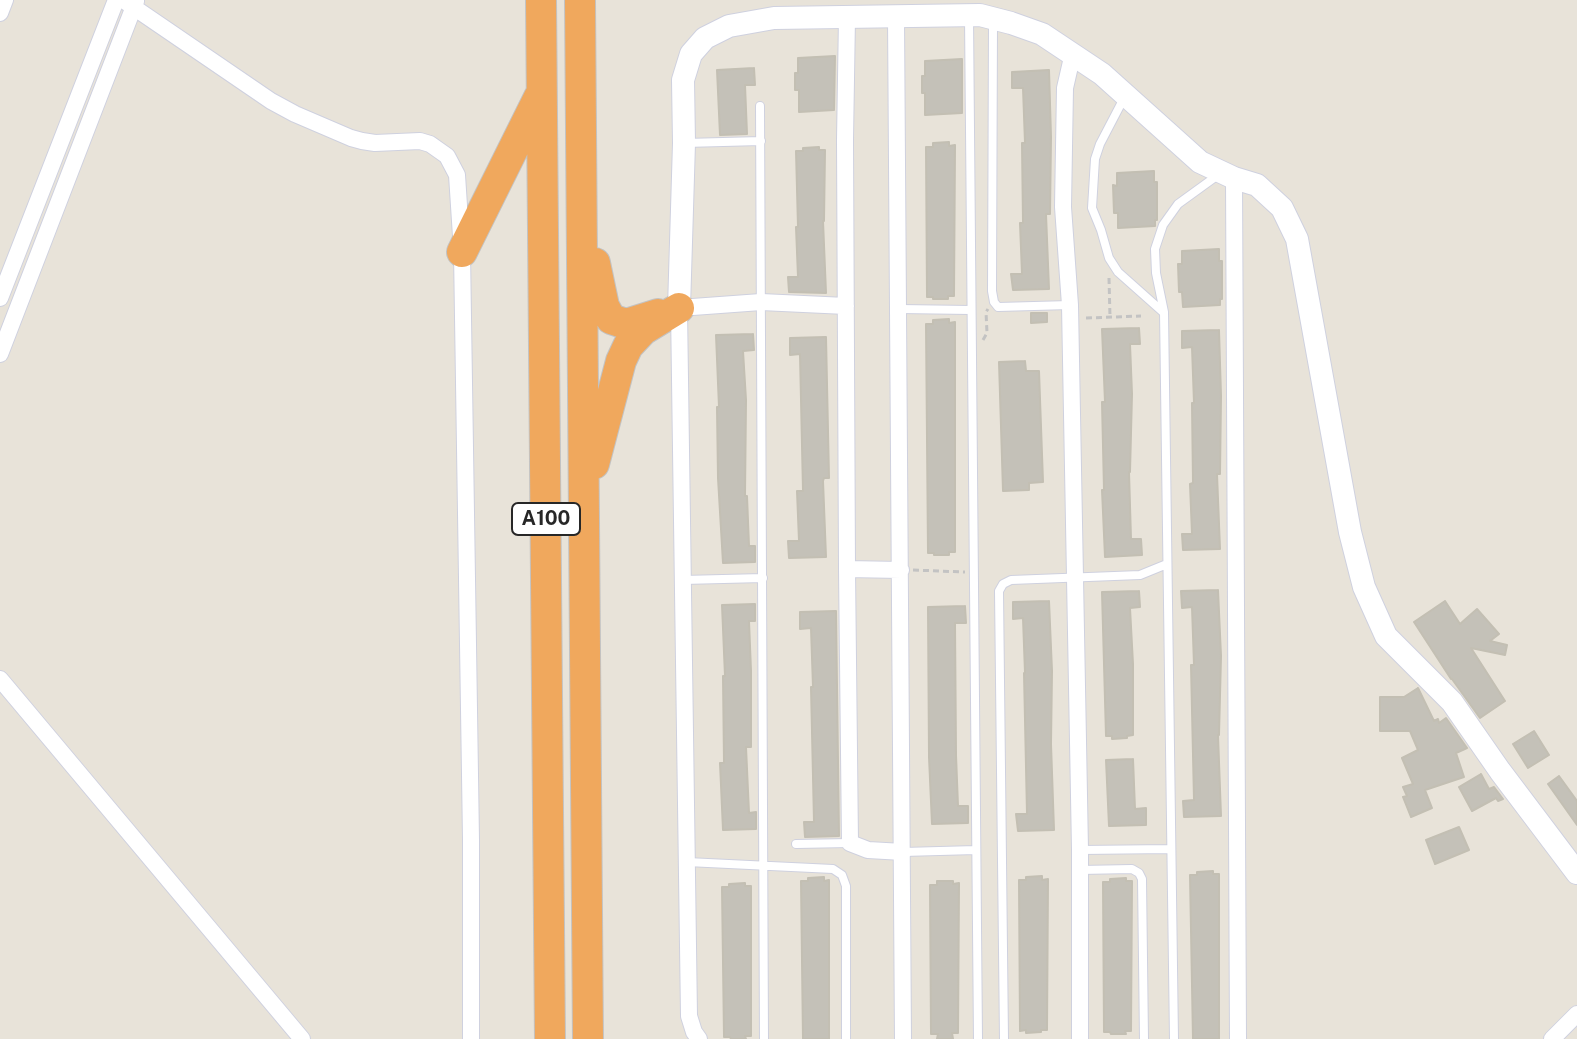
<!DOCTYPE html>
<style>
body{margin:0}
canvas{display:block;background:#e8e3d9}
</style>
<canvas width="1577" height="1039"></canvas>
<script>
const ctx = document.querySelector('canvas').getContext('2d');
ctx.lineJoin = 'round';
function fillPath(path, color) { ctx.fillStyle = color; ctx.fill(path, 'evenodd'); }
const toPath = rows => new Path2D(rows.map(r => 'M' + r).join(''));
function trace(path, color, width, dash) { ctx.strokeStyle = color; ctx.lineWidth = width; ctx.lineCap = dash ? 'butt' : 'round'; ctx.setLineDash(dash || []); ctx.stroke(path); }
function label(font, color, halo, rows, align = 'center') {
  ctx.font = font + ' "Public Sans",sans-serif'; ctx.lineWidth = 7; ctx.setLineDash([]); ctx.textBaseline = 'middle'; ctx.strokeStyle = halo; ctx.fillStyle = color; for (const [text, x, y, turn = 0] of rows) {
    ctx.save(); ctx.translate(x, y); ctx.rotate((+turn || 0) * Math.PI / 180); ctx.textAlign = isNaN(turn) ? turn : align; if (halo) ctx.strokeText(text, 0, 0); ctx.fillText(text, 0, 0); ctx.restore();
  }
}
const building = toPath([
 [835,56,834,110,799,112,799,90,795,90,795,73,798,73,798,58,835,56],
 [962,59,962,113,925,115,925,93,922,93,922,76,925,76,925,61,962,59],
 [754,68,755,85,745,85,747,134,720,135,717,70,754,68],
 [1049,70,1051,137,1050,214,1046,214,1049,289,1013,290,1011,274,1022,274,1020,223,1023,223,1022,143,1025,143,1023,88,1012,88,1012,72,1049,70],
 [949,142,949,146,955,145,954,296,948,296,948,299,933,299,933,297,927,297,926,147,933,147,933,143,949,142],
 [819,147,819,150,825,150,824,221,823,221,826,293,789,292,788,277,798,277,796,227,798,227,796,151,803,151,803,148,819,147],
 [1154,171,1154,182,1157,182,1157,220,1155,220,1155,226,1118,228,1118,213,1114,213,1113,185,1117,186,1117,173,1154,171],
 [1219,249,1219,261,1222,261,1222,299,1220,299,1220,305,1183,307,1182,292,1179,292,1178,264,1182,264,1182,251,1219,249],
 [1031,313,1047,313,1047,322,1031,323,1031,313],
 [949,319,949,323,955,322,955,552,949,552,949,555,934,555,934,553,928,553,926,324,933,324,933,320,949,319],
 [1139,328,1140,344,1130,344,1132,394,1130,472,1129,472,1131,539,1141,539,1142,555,1105,557,1102,490,1104,490,1102,402,1105,402,1102,329,1139,328],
 [1219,330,1221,396,1220,474,1217,474,1220,549,1183,550,1182,534,1192,534,1190,484,1193,483,1192,403,1194,403,1192,347,1182,348,1182,331,1219,330],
 [753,334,754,350,743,351,746,400,745,496,747,496,749,546,755,546,755,562,723,563,718,478,717,407,719,407,716,335,753,334],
 [826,337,829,478,824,478,823,481,826,557,789,558,788,541,799,541,797,491,803,491,800,354,790,355,790,338,826,337],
 [1025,361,1026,371,1039,371,1043,482,1029,483,1029,490,1003,491,999,362,1025,361],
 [1218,590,1221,656,1219,735,1218,735,1221,816,1184,817,1183,801,1194,800,1191,665,1194,665,1192,607,1182,608,1181,591,1218,590],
 [1139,591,1140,607,1130,608,1133,664,1133,735,1127,736,1127,738,1112,739,1112,736,1106,736,1102,592,1139,591],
 [1049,601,1052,671,1051,744,1054,830,1018,831,1016,814,1027,814,1024,673,1025,673,1023,618,1013,619,1013,602,1049,601],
 [1445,601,1460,624,1477,609,1499,634,1490,641,1507,645,1505,655,1471,648,1505,701,1480,718,1452,679,1451,679,1414,622,1445,601],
 [755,604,755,621,749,621,751,671,751,747,746,747,749,813,756,812,756,829,723,830,720,763,724,763,723,676,725,676,722,605,755,604],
 [965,606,966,623,955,623,956,755,958,806,968,806,968,823,932,824,929,757,928,607,965,606],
 [836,611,839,836,805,837,804,822,814,822,811,687,813,687,811,628,800,629,800,612,836,611],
 [1418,688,1434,721,1438,719,1439,723,1446,718,1467,748,1456,753,1464,777,1425,790,1432,808,1411,817,1403,797,1407,796,1403,787,1413,784,1402,758,1418,750,1410,731,1380,731,1380,697,1404,697,1418,688],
 [1534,731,1549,755,1528,768,1513,744,1534,731],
 [1133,759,1135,809,1146,808,1146,825,1109,826,1106,760,1133,759],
 [1481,774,1489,789,1494,787,1503,799,1498,801,1496,798,1472,811,1459,787,1481,774],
 [1559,776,1577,801,1577,825,1548,784,1559,776],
 [1459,827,1469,850,1435,864,1426,840,1459,827],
 [1213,871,1213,874,1219,874,1219,1039,1193,1039,1190,875,1197,875,1197,872,1213,871],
 [1042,876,1042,880,1048,879,1047,1030,1041,1030,1041,1032,1026,1033,1026,1030,1020,1031,1019,880,1026,880,1026,877,1042,876],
 [824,877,824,881,829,880,829,1039,803,1039,801,881,808,881,808,878,824,877],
 [1126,878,1126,881,1132,881,1131,1031,1125,1031,1126,1034,1111,1034,1110,1032,1104,1032,1103,882,1110,882,1110,879,1126,878],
 [937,881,953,881,953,884,959,883,958,1033,952,1033,953,1039,937,1039,938,1034,931,1034,930,885,937,885,937,881],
 [745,883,745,886,751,886,751,1036,745,1036,746,1039,731,1039,730,1037,724,1037,722,887,729,887,729,884,745,883]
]);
fillPath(building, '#c4c1b8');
trace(building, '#c3bfb3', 2);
const service = toPath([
 [969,16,978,1039],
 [993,22,992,291,994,302,998,307,1070,305],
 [1124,98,1100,144,1095,159,1092,208,1101,230,1109,258,1118,272,1163,312],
 [760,106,764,1039],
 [685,143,761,141],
 [899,309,971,310],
 [683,580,763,578],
 [796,844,850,843],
 [1080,850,1170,849],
 [903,852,976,850],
 [687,862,833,869,842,875,846,886,846,1039],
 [1080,870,1132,869,1139,873,1142,879,1144,1039],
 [1004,1039,999,591,1003,584,1011,580,1140,575,1167,564],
 [1174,1039,1164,312,1156,273,1155,249,1163,225,1178,204,1218,175]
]);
const minor = toPath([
 [123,0,271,101,295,114,351,138,362,141,375,143,420,141,430,144,447,156,457,175,462,252,471,840,471,1039],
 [0,13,5,0],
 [847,17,845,140,847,569,850,843,868,850,903,852],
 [896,17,903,1039],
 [1073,53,1065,88,1063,207,1070,305,1080,850,1080,1039],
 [1234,178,1238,1039],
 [0,298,116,0],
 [0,354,136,1],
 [847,569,901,570],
 [0,679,302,1039],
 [699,1039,694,1032,689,1016,679,308,761,302,846,306],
 [1552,1039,1577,1014]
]);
const tertiary = toPath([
 [679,308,684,143,683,80,691,54,705,38,729,26,774,18,980,15,1011,23,1042,34,1102,74,1200,162,1234,178,1257,185,1282,208,1297,239,1350,532,1364,587,1386,636,1452,702,1500,771,1577,873]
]);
const motorway = toPath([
 [541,0,550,1039],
 [580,0,588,1039],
 [462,252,539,97],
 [595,263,604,306,611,319,626,324,658,314],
 [594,464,621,361,628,346,643,330,679,308]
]);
trace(service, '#cfd1df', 10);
trace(minor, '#cfd1df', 18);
trace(tertiary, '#cfd1df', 24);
trace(motorway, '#c3c3c3', 32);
trace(toPath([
 [1109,278,1110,317],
 [1086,318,1141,316],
 [983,340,987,333,986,312,988,309],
 [913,570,965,572]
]), '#c3c3c3', 3, [6, 4]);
trace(service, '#fff', 8);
trace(minor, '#fff', 16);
trace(tertiary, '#fff', 22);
trace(motorway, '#f0a85d', 30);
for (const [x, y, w] of [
 [546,519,68]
]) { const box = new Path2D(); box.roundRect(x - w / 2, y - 16, w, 32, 6); ctx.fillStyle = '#fff'; ctx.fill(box); trace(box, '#272727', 2); }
label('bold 20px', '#272727', null, [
 ["A100",546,519]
]);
</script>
